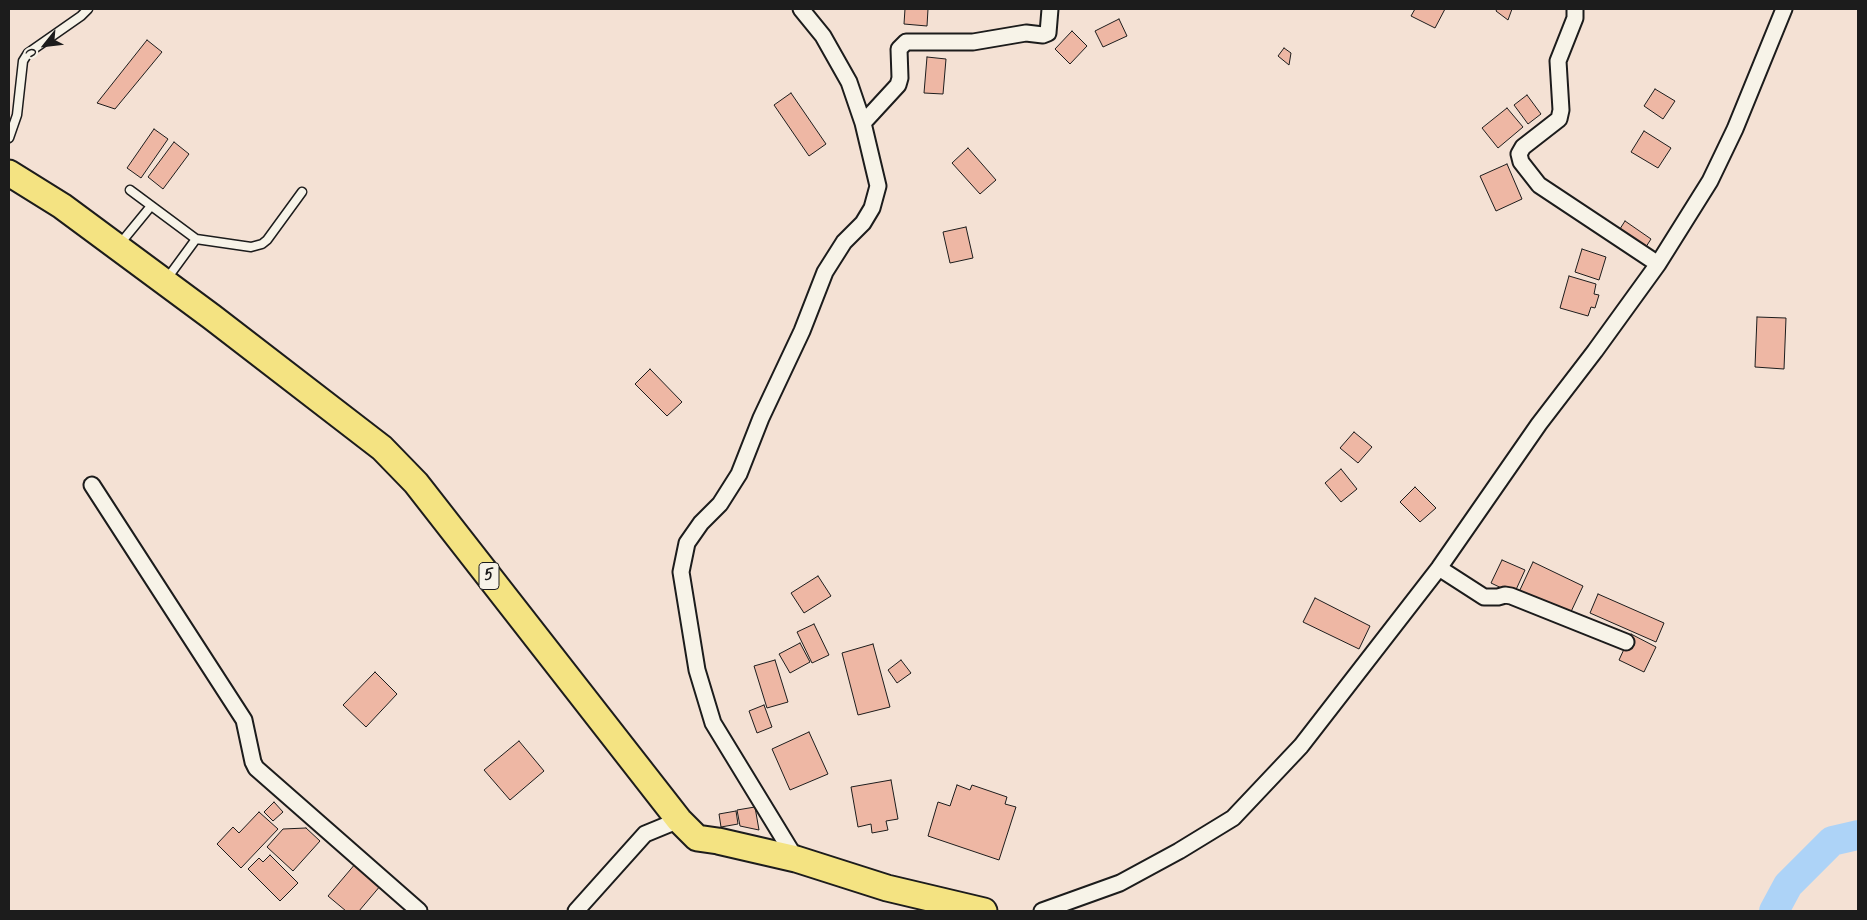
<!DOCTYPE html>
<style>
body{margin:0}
#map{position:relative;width:1867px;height:920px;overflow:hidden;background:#f4e1d4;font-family:Mynerve,sans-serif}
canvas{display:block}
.frame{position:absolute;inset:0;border:10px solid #1c1c1c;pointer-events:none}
.north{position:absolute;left:20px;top:20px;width:50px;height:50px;-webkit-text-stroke:4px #f7f3e8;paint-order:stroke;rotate:241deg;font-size:14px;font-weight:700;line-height:20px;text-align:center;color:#1c1c1c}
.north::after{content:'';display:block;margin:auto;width:18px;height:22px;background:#1c1c1c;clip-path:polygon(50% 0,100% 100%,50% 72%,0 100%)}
</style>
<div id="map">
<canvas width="1867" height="920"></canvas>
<div class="frame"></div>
<div class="north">U</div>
</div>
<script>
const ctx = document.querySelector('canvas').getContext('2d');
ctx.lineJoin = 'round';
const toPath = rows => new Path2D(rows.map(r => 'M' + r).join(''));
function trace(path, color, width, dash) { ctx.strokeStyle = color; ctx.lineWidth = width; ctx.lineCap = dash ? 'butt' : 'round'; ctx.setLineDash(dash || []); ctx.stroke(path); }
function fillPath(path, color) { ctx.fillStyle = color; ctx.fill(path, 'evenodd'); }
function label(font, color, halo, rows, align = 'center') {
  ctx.font = font + ' Mynerve,sans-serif'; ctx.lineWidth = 4; ctx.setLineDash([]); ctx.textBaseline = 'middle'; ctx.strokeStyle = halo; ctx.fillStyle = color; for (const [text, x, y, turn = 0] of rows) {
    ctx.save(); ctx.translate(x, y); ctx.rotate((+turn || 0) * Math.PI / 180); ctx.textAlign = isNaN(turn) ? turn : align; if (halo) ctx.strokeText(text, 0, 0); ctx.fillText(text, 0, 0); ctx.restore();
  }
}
trace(toPath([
 [1774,911,1788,885,1832,841,1858,835]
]), '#add3f7', 30);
const building = toPath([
 [905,9,928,9,927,26,904,24,905,9],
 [1415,9,1445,9,1435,28,1411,16,1415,9],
 [1497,9,1512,9,1508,20,1496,11,1497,9],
 [1119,19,1127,36,1103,47,1095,31,1119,19],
 [1072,31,1087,46,1070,64,1055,49,1072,31],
 [147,40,162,52,115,109,97,103,147,40],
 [1284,48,1291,53,1289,65,1278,56,1284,48],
 [927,57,946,59,943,94,924,93,927,57],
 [1655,89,1675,101,1663,119,1644,106,1655,89],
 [791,93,826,144,809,156,774,105,791,93],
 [1527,95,1541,114,1528,124,1514,105,1527,95],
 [1507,108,1523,127,1498,148,1482,128,1507,108],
 [154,129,168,139,141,178,127,168,154,129],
 [1644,131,1671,148,1658,168,1631,152,1644,131],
 [174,142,189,154,163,189,148,177,174,142],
 [968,148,996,180,980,194,952,163,968,148],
 [1507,164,1522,199,1496,211,1480,176,1507,164],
 [1625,221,1651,239,1644,250,1618,232,1625,221],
 [966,227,973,258,950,263,943,232,966,227],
 [1582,249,1606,257,1599,280,1575,272,1582,249],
 [1569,276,1596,284,1594,294,1599,295,1595,308,1591,307,1588,316,1560,308,1569,276],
 [1757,317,1786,318,1784,369,1755,367,1757,317],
 [650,369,682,402,667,416,635,384,650,369],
 [1354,432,1372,447,1358,463,1340,448,1354,432],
 [1341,469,1357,489,1341,502,1325,483,1341,469],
 [1415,487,1436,508,1420,522,1400,502,1415,487],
 [1502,560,1525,570,1514,594,1491,583,1502,560],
 [1533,562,1583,586,1569,616,1519,592,1533,562],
 [818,576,831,596,804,613,791,593,818,576],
 [1598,594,1664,623,1656,642,1590,613,1598,594],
 [1315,598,1370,626,1359,649,1303,622,1315,598],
 [814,624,829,655,812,663,797,632,814,624],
 [1631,634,1656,647,1644,672,1619,660,1631,634],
 [800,643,810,662,790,673,779,654,800,643],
 [873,644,890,707,858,715,842,653,873,644],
 [775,660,788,702,767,708,754,666,775,660],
 [901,660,911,673,897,683,888,670,901,660],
 [375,672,397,694,366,727,343,705,375,672],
 [764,705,772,727,757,733,749,711,764,705],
 [809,732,828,774,790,790,772,749,809,732],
 [519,741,544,771,510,800,484,770,519,741],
 [891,780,898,819,886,821,888,830,872,833,871,824,858,827,851,787,891,780],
 [957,785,970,790,972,785,1007,797,1005,804,1016,807,999,860,928,836,938,802,950,806,957,785],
 [274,802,283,812,273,821,264,812,274,802],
 [755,807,759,830,740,826,737,810,755,807],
 [736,811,738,824,721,827,719,814,736,811],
 [259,812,278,829,241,868,217,844,233,827,239,833,259,812],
 [306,828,320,841,293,871,267,847,283,829,306,828],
 [270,855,298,883,280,901,248,869,259,858,263,862,270,855],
 [356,863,381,885,359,911,346,911,328,896,356,863]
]);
fillPath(building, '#eeb7a4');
trace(building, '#1c1c1c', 1);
const service = toPath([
 [9,138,17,115,23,61,28,53,81,16,88,9],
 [130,190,196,239,251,247,262,244,267,240,302,192],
 [119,245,151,206],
 [166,280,196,239]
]);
const minor = toPath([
 [1575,9,1575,18,1558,61,1561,110,1559,119,1523,147,1519,154,1521,162,1539,185,1658,264],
 [863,123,898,85,900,78,899,49,906,42,973,42,1026,33,1043,35,1048,33,1050,9],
 [92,485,244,720,253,762,256,768,419,911],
 [1439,568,1484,597,1498,597,1505,595,1511,596,1626,642],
 [796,859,713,723,697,670,681,572,687,543,701,523,720,504,739,474,761,418,802,331,825,272,844,242,863,223,872,208,878,186,863,123,849,82,823,36,801,9],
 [576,911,645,834,679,820],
 [1042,911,1120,883,1179,851,1233,818,1301,746,1439,568,1539,424,1595,351,1658,264,1710,181,1735,129,1784,9]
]);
const trunk = toPath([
 [9,173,62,206,212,317,382,448,416,483,679,820,697,838,718,841,796,859,887,888,984,911]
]);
trace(service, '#1c1c1c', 11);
trace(minor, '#1c1c1c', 19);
trace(trunk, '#1c1c1c', 29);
trace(service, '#f7f3e8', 8);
trace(minor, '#f7f3e8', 15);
trace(trunk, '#f4e382', 25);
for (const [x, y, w] of [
 [489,576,20]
]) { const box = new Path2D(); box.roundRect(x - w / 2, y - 13.5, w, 27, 4); ctx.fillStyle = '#f7f3e8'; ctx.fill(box); trace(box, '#1c1c1c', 1); }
label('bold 16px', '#1c1c1c', null, [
 ["5",489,576]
]);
</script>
